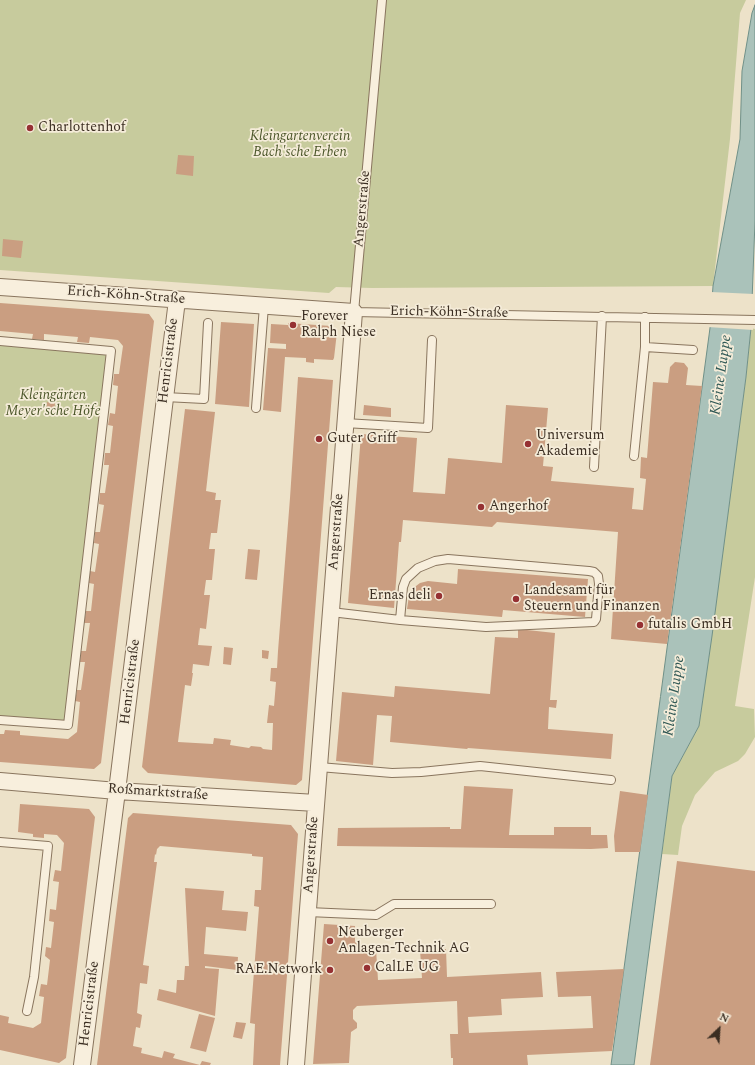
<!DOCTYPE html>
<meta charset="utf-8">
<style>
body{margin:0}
#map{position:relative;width:755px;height:1065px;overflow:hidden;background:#ede2c9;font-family:Spectral,serif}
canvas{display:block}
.north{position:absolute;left:699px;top:1009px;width:40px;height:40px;-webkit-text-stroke:3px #f5ecd9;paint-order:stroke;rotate:25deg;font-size:11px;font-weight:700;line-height:16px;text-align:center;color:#3a2d21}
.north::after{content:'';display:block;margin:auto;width:14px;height:18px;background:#3a2d21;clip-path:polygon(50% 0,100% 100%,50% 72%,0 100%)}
</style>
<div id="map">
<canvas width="755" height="1065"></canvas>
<div class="north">N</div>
</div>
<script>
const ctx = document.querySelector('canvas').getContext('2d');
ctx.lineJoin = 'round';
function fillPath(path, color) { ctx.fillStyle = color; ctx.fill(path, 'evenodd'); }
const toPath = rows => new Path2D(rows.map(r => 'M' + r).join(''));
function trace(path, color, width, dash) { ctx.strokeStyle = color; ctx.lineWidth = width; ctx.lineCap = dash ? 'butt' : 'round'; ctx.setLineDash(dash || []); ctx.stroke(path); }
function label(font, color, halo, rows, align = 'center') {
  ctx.font = font + ' Spectral,serif'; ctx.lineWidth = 3.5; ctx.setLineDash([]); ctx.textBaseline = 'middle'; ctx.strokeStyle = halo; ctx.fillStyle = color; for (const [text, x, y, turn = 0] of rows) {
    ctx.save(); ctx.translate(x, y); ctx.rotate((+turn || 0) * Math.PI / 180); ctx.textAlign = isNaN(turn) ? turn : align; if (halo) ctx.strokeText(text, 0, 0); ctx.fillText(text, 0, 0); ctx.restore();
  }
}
fillPath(toPath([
 [0,0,746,0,740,13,730,139,713,286,372,288,336,287,329,293,0,270],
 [751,328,755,329,755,577,735,706,754,709,755,737,745,754,738,761,715,772,695,795,682,826,678,855,662,854,672,776,699,726,746,377],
 [0,341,111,351,68,725,0,720]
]), '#c7cb9d');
const water = toPath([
 [755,5,755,221,751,328,746,377,712,636,699,726,672,776,634,1065,611,1065,710,328,713,286,740,139,742,71,752,13,755,5]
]);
fillPath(water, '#aac2ba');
trace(water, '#709088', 1);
fillPath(toPath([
 [711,292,754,294,753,330,708,327]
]), '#ede2c9');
fillPath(toPath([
 [178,155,194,156,193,176,176,174],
 [3,239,23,241,21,258,2,256],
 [0,303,149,314,154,321,101,763,94,769,0,762,0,734,4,734,5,730,20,731,20,735,68,739,77,732,80,702,75,701,77,690,81,690,85,662,80,662,81,651,86,651,90,623,84,623,86,611,91,611,94,584,89,583,90,571,95,572,99,544,94,543,95,532,100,532,104,505,99,504,100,493,105,493,109,465,104,465,105,453,110,453,113,426,108,425,110,413,115,414,118,386,113,385,114,374,119,374,123,346,118,340,90,337,89,343,77,342,78,337,44,334,44,340,32,339,33,334,0,331],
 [221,322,254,324,249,407,215,404],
 [288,323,331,326,337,332,334,358,333,360,314,359,314,363,306,362,306,358,285,357,281,412,263,410,268,348,286,349,286,344,270,343,271,324,288,325],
 [675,362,684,363,688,368,686,385,702,386,667,644,611,639,618,532,497,522,492,527,403,520,401,542,399,542,394,608,348,603,361,434,417,438,413,492,445,494,448,458,502,463,506,405,548,408,543,466,553,467,551,481,634,488,632,509,643,510,646,479,640,478,641,457,647,458,653,382,668,383,670,367],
 [298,377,333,380,302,780,296,785,148,773,142,767,185,409,215,412,206,491,216,493,215,500,221,500,217,533,211,533,209,549,215,549,212,580,206,580,204,595,210,595,206,629,200,628,198,645,212,646,209,666,193,664,192,673,193,673,191,686,185,685,178,742,213,744,214,738,231,740,230,745,249,748,251,746,261,747,263,749,272,750,273,723,267,723,269,705,274,706,276,682,270,681,271,668,277,668,278,651,290,498],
 [47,402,55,403,54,413,46,412],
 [364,405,391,408,391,417,363,415],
 [248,549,260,550,257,580,245,579],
 [458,569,588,579,585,617,503,610,502,617,407,609,409,596,412,589,420,583,428,581,457,584],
 [518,629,555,633,550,700,557,700,556,708,549,707,548,729,613,734,611,759,468,748,467,749,390,742,392,716,377,715,373,765,336,761,342,692,394,697,395,686,490,694,495,637,518,638],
 [224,647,233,648,231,665,223,664],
 [262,650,269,651,268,659,262,658],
 [464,786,513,789,509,835,554,835,554,827,591,827,591,835,607,835,608,848,591,849,337,846,338,828,450,827,450,829,461,829],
 [620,791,648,795,640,852,615,852,614,836],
 [20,804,89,809,95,817,66,1058,59,1063,0,1050,0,1015,9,1017,8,1023,33,1028,41,1023,44,997,39,996,41,984,47,985,50,960,45,956,46,947,51,948,54,922,49,921,50,909,56,910,59,882,53,881,55,870,61,871,64,843,57,835,44,834,44,838,33,837,33,834,18,832],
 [133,813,291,825,298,834,280,1065,253,1065,255,1024,250,1023,259,907,254,906,255,890,261,890,263,857,252,856,252,854,160,846,157,849,156,855,155,854,154,862,157,862,143,965,149,966,147,984,140,983,137,1013,142,1015,140,1028,136,1027,133,1046,142,1048,141,1053,162,1058,164,1051,175,1054,173,1058,200,1065,97,1065,128,818],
 [677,861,755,871,755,1065,650,1065],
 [185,888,224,891,222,910,248,912,246,931,206,927,204,954,238,957,237,970,205,966,205,968,219,969,215,1016,157,1000,159,989,176,993,177,980,184,980,185,966,189,966],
 [324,924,355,926,355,942,360,946,359,950,376,949,378,980,422,978,420,950,446,949,447,977,541,972,543,997,501,999,502,1015,468,1017,469,1033,593,1028,591,996,558,997,556,972,624,969,612,1051,527,1055,528,1065,453,1065,453,1058,451,1058,450,1034,458,1034,457,1001,357,1006,353,1010,353,1019,357,1023,357,1028,351,1032,349,1063,313,1064],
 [199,1014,215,1018,206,1052,190,1048],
 [236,1022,246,1023,242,1039,233,1037],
 [202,1061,211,1063,210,1065,200,1065]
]), '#ca9e81');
const service = toPath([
 [382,0,354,312,755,320],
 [645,317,645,347,693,350],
 [0,341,111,351,68,725,0,720],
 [165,397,204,399,208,323],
 [256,408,264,306],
 [345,423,428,428,432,340],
 [634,456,645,347],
 [594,467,602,316],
 [331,612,400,620,486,627,594,622,596,619,599,584,598,576,594,572,589,571,448,559,435,561,418,568,406,579,403,587,400,620],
 [319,767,392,773,421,772,480,766,611,780],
 [0,842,48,846,34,977,27,1011],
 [308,912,376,915,394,904,491,904]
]);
const minor = toPath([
 [0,287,354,312,296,1065],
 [0,781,117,791,316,803],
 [82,1065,117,791,177,300]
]);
trace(service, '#89755e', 10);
trace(minor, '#89755e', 18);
trace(service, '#f8efdd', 8);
trace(minor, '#f8efdd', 16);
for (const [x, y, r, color] of [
 [30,128,4,"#963133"],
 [293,325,4,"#963133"],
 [319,439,4,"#963133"],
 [528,444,4,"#963133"],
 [481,507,4,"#963133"],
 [439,596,4,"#963133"],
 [516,599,4,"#963133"],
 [640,625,4,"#963133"],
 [330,941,4,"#963133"],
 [367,968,4,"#963133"],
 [330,970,4,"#963133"]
]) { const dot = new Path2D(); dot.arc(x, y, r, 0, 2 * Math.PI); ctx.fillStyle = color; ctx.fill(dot); trace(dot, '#f5ecd9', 1.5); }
label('14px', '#3a2d21', '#f5ecd9', [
 ["Charlottenhof",38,128],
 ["Forever",301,317],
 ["Ralph Niese",301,333],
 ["Universum",536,436],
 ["Akademie",536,452],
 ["Guter Griff",327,439],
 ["Angerhof",489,507],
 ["Landesamt für",524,591],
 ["Steuern und Finanzen",524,607],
 ["Ernas deli",431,596,"right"],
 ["futalis GmbH",648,625],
 ["Neuberger",338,933],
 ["Anlagen-Technik AG",338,949],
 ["CalLE UG",375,968],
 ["RAE.Network",322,970,"right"]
], 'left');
label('italic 14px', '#4b5629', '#f5ecd9', [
 ["Kleingartenverein",300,137],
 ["Bach'sche Erben",300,153],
 ["Kleingärten",53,396],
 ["Meyer'sche Höfe",53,412]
]);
label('14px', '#3a2d21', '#f5ecd9', [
 ["Angerstraße",363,209,-85],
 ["Erich-Köhn-Straße",126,296,4],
 ["Erich-Köhn-Straße",449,313,1],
 ["Henricistraße",169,361,-83],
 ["Angerstraße",337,532,-86],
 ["Henricistraße",131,682,-83],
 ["Roßmarktstraße",158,793,4],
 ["Angerstraße",312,855,-86],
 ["Henricistraße",90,1004,-83]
]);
label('italic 15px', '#315956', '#f5ecd9', [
 ["Kleine Luppe",722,375,-82],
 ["Kleine Luppe",675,696,-82]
]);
</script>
